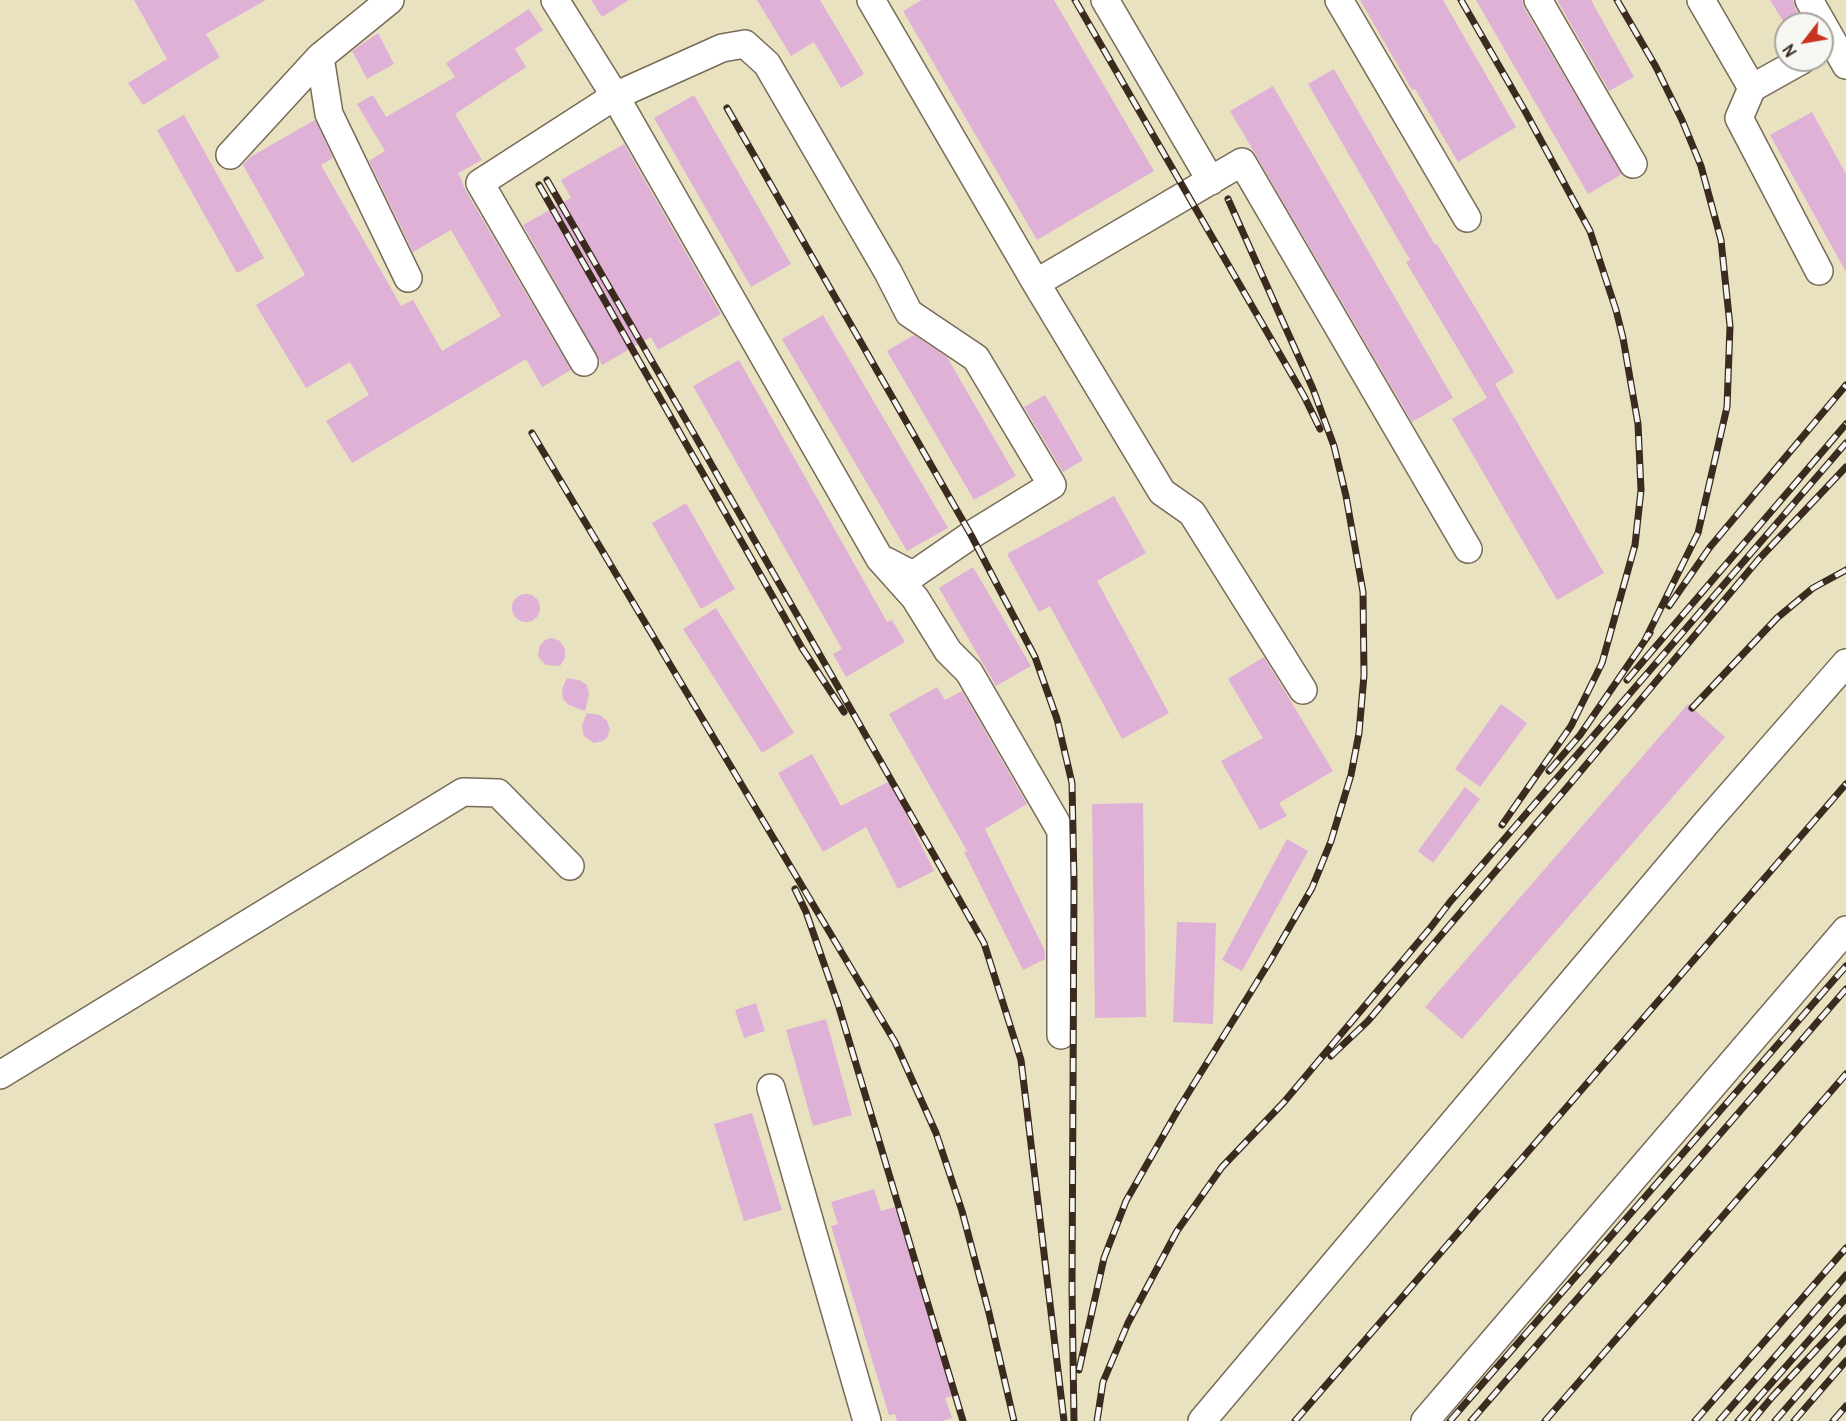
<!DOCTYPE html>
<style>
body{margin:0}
#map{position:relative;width:1846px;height:1421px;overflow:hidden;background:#e9e2c1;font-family:Pangolin,sans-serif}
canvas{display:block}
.north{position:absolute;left:1774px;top:12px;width:60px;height:60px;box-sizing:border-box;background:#f6f6f2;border:2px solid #aba49d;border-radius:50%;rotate:239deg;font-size:16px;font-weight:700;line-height:24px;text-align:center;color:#3b2a1e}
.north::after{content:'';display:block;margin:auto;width:21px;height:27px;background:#c8321e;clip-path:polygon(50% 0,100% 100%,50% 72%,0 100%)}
</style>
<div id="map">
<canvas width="1846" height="1421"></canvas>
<div class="north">N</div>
</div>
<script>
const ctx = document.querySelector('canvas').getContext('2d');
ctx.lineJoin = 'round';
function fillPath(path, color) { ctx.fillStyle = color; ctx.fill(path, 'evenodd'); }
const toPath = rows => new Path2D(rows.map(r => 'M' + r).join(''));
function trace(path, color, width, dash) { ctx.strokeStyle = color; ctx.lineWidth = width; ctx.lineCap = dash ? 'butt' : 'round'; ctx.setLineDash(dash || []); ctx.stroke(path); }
fillPath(toPath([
 [134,0,266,0,206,34,220,57,143,105,128,83,167,59],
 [591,0,629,0,602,17],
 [757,0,820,0,864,74,841,88,814,42,791,56],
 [922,0,1054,0,1154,171,1037,240,903,11],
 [1360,0,1443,0,1516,127,1458,162,1415,89,1412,90],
 [1476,0,1522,0,1524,8,1622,174,1588,194],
 [1557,0,1591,0,1634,77,1609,91],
 [1770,0,1793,0,1795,8,1805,24,1785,24],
 [529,9,543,30,515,49,526,67,455,114,482,160,458,173,466,191,571,370,542,387,526,359,352,463,326,421,369,395,350,362,306,388,256,305,305,275,243,165,250,157,315,120,333,158,321,165,401,306,413,300,442,351,501,316,451,230,413,252,369,161,385,151,357,104,373,95,386,117,455,77,446,63],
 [378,33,394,64,367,79,352,51],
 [1334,69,1435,245,1437,244,1514,372,1495,384,1604,573,1557,600,1452,419,1487,398,1406,262,1410,260,1308,84],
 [1273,86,1453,398,1412,422,1230,111],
 [694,95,791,264,751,287,654,118],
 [1812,112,1846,174,1846,272,1770,135],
 [184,115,264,258,237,273,157,130],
 [624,144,721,314,658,350,651,337,602,365,523,225,571,198,561,180],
 [823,315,948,528,907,551,782,339],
 [914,335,947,357,1016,476,974,500,887,351],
 [739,360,887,622,892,620,905,642,846,677,833,654,842,649,693,386],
 [1045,395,1083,460,1063,472,1024,407],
 [1114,496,1146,553,1097,581,1169,713,1122,739,1050,606,1039,612,1007,554],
 [686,503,735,589,701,609,652,523],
 [973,567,1031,666,996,686,939,588],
 '512 608a14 14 0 1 1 28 0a14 14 0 1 1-28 0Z',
 [716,608,794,733,762,753,683,629],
 [552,638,560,641,565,649,565,658,560,666,546,665,539,658,538,654,540,645,545,640],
 [1264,657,1333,771,1279,803,1287,816,1260,830,1221,761,1263,738,1228,679],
 [567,678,579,680,587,685,589,694,585,711,569,705,563,699,562,689],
 [937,687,945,700,962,691,1027,804,985,829,1045,951,1045,959,1023,970,964,852,967,851,889,714],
 [1501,704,1527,723,1480,787,1455,769],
 [1688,704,1725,737,1462,1039,1425,1007],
 [587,713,600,715,607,721,610,729,607,738,603,741,594,743,586,738,583,734,582,725],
 [812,754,841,806,890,781,934,871,898,889,866,827,823,852,778,773],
 [1465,787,1480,799,1433,863,1418,851],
 [1143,803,1146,1017,1095,1018,1092,804],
 [1287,839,1308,851,1242,971,1222,960],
 [1177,922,1216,923,1213,1024,1173,1022],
 [756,1003,765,1031,744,1038,735,1010],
 [826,1019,852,1115,813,1126,786,1030],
 [752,1113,782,1210,744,1221,714,1124],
 [874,1189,881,1211,895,1207,953,1396,945,1398,952,1418,942,1421,897,1421,895,1414,889,1415,831,1226,838,1224,831,1202]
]), '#dfb1d7');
const minor = toPath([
 [390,0,320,57,329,114,408,278],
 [555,0,615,96,722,48,745,44,767,64,888,272,909,313,976,358,1052,485,971,535,913,575,886,561],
 [871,0,1036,283,1162,492,1192,513,1303,690],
 [1105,0,1211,181],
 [1339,0,1467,218],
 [1538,0,1633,164],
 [1701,0,1752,88,1802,60],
 [1809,0,1846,65],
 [1752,88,1739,118,1819,271],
 [230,155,320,57],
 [1036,283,1242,162,1468,549],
 [584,362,480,183,615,96,880,559,915,598,948,651,969,672,1061,831,1061,1035],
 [0,1075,463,792,498,793,570,866],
 [771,1088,867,1421],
 [1202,1421,1707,822,1846,663],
 [1425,1421,1846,930]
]);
trace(minor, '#786a57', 30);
trace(minor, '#fff', 27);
const rail = toPath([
 [1075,0,1304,396,1320,429],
 [1461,0,1525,111,1590,231,1616,310,1623,338,1638,424,1641,490,1635,545,1602,663,1571,726,1502,825],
 [1617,0,1656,67,1682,120,1701,166,1721,240,1730,326,1727,407,1698,533,1645,640],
 [727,108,971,535,1035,657,1057,719,1072,783,1074,882,1072,1289,1074,1421],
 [547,180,694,434,984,943,1021,1060,1064,1421],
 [539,185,802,648,844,712],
 [532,433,895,1042,936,1133,962,1211,989,1313,1014,1421],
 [1669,606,1710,547,1846,385],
 [1627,680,1846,424],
 [1692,708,1777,618,1813,588,1846,570],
 [1549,771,1580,735,1650,633],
 [795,889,806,912,838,1004,963,1421],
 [1331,1056,1368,1021,1570,784,1758,560,1846,467],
 [1079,1370,1104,1258,1126,1201,1179,1108,1270,961,1312,888,1331,841,1351,775,1359,733,1364,675,1363,592,1346,496,1334,446,1313,389,1228,199],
 [1097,1421,1103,1382,1128,1323,1177,1231,1222,1167,1284,1102,1431,927,1450,902,1846,443],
 [1295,1421,1846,784],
 [1450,1421,1846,966],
 [1471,1421,1846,989],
 [1545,1421,1846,1074],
 [1695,1421,1846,1248],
 [1719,1421,1846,1275],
 [1738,1421,1846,1298],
 [1752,1421,1773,1396,1846,1318],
 [1775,1421,1846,1339],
 [1794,1421,1846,1361],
 [1833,1421,1846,1406]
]);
trace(rail, '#3b2a1e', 7);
trace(rail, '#f6f6f2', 4.5, [14]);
</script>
